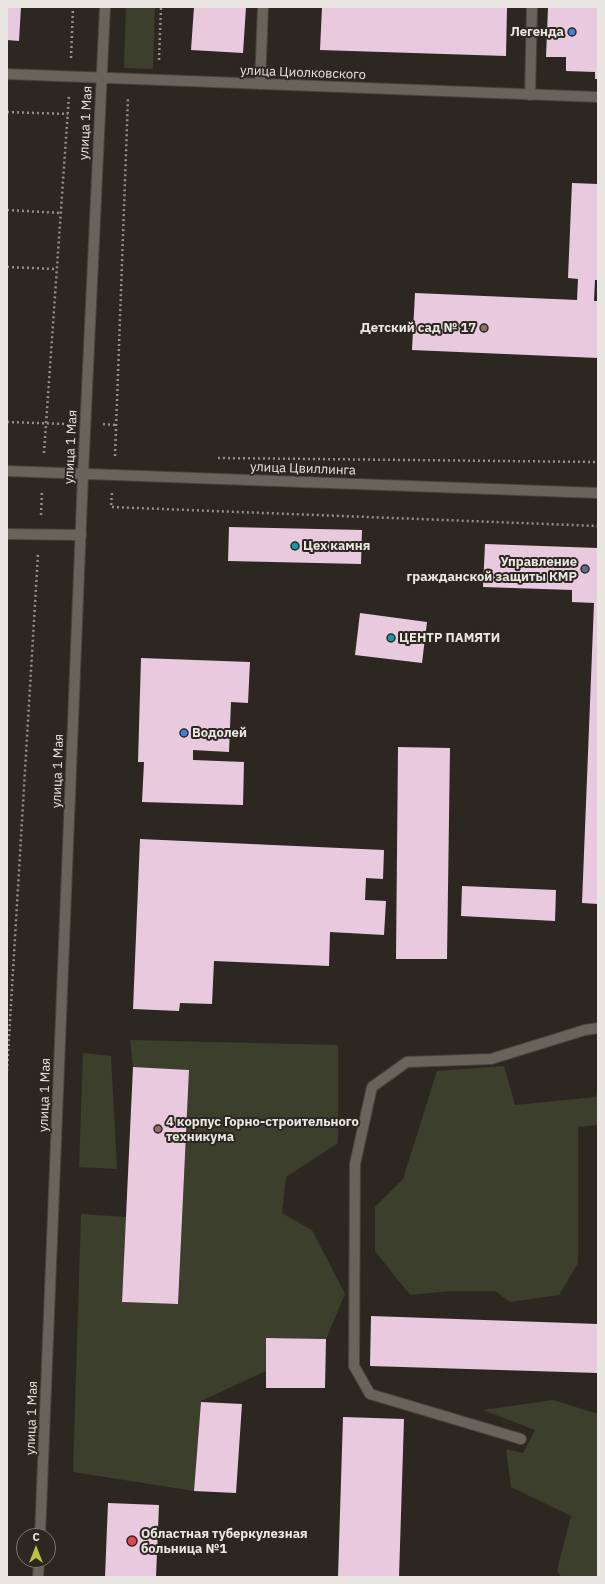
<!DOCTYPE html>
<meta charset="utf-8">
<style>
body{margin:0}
#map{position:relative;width:605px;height:1584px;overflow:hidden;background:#2c2821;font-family:"IBM Plex Sans",sans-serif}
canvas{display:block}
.frame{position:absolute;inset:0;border:8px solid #eae7e2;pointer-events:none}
.north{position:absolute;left:16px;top:1528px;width:40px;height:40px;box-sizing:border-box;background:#2c2821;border:1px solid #78746e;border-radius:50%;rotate:0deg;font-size:11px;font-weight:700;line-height:16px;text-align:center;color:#eae7e2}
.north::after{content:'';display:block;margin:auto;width:14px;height:18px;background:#bbc044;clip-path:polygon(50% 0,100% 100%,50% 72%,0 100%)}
</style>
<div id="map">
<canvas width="605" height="1584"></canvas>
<div class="frame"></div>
<div class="north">С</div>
</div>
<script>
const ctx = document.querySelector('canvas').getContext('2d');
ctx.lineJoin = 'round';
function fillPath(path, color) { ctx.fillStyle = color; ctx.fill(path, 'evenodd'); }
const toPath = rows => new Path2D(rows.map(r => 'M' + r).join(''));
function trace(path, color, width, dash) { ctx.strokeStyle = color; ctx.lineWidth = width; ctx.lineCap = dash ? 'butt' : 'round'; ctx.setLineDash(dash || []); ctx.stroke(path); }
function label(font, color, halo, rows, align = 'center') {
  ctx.font = font + ' "IBM Plex Sans",sans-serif'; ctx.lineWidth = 4; ctx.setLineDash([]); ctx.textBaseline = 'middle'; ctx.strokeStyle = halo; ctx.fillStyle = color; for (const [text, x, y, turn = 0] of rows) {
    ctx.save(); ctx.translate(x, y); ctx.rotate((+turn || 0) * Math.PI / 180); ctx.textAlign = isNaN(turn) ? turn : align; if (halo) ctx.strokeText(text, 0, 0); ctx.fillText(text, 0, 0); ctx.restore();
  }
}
fillPath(toPath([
 [126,7,155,7,153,69,124,68],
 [130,1040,338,1045,338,1143,286,1177,282,1213,312,1230,345,1294,326,1339,267,1338,266,1371,201,1401,194,1491,73,1472,81,1214,126,1217,122,1302,178,1304,189,1070,133,1067],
 [83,1053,111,1056,117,1169,79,1167],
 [504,1066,515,1105,596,1097,598,1086,598,1125,578,1127,578,1263,559,1295,510,1302,495,1291,450,1291,410,1295,375,1251,375,1207,403,1179,437,1071],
 [553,1400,598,1414,598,1577,561,1577,557,1570,571,1516,511,1487,506,1449,523,1453,535,1430,483,1410]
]), '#3b3f2c');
fillPath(toPath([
 [7,7,21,7,19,41,7,40],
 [194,7,246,7,243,53,191,50],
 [322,7,507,7,506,56,320,50],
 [548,7,598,7,598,79,595,79,595,72,566,71,566,57,546,57],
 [572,183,598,184,598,280,595,280,594,301,598,301,598,358,412,350,415,293,577,300,578,279,568,278],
 [229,527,362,530,361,564,228,561],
 [485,544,598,548,598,904,582,903,594,603,572,602,572,590,483,587],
 [360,613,427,622,422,663,355,655],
 [141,658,250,662,248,703,231,702,229,752,193,750,193,760,244,762,243,805,142,802,144,762,138,762],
 [398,747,450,748,447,959,396,959],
 [140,839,384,850,383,879,366,878,365,900,386,901,384,935,330,932,329,966,214,961,212,1004,180,1003,179,1011,133,1009],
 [462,886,556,890,555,921,461,916],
 [133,1067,189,1070,178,1304,122,1302],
 [371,1316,598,1324,598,1373,370,1366],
 [266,1338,326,1339,325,1388,266,1388],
 [201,1402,242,1404,236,1493,194,1491],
 [343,1417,404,1419,399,1577,338,1577],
 [108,1503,159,1505,156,1577,105,1577]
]), '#e9c9de');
const service = toPath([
 [260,84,263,7],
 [530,95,532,7],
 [7,534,81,535],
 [521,1439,370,1394,354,1366,355,1164,372,1087,407,1062,491,1059,585,1030,598,1028]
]);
const minor = toPath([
 [7,74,598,97],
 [40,1536,83,474,105,7],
 [38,1577,39,1560]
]);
const tertiary = toPath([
 [7,471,598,493]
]);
trace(service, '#48443e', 12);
trace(minor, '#48443e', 12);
trace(tertiary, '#48443e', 12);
trace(toPath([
 [71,58,73,7],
 [159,60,161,7],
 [7,112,68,114],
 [7,210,61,213],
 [7,267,56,269],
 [7,422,66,424],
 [103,424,116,425],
 [44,453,69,95],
 [115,456,128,98],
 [218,458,598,462],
 [112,493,111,507,598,526],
 [41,515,42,490],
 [7,1071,38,554]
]), '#93908a', 2.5, [2, 3]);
trace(service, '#68635b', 10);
trace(minor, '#68635b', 10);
trace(tertiary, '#68635b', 10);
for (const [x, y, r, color] of [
 [572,32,4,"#3f7fe0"],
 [484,328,4,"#8d6e63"],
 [295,546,4,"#0f9aa8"],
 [585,569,4,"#5c6f8a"],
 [391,638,4,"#0f9aa8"],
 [184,733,4,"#3f7fe0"],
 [158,1129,4,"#8d6e63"],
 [132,1541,5,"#e0444e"]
]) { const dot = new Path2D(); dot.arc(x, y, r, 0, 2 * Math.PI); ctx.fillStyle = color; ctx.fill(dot); trace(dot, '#2c2821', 1.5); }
label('bold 13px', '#eae7e2', '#2c2821', [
 ["Легенда",564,32,"right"],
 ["Детский сад № 17",476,328,"right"],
 ["Цех камня",303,546],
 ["Управление",577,562,"right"],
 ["гражданской защиты КМР",577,577,"right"],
 ["ЦЕНТР ПАМЯТИ",399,638],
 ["Водолей",192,733],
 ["4 корпус Горно-строительного",166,1122],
 ["техникума",166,1137],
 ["Областная туберкулезная",141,1534],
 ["больница №1",141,1549]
], 'left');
label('13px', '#eae7e2', '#2c2821', [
 ["улица Циолковского",303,73,2],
 ["улица 1 Мая",86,123,-87],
 ["улица 1 Мая",71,447,-87],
 ["улица Цвиллинга",303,469,2],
 ["улица 1 Мая",58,771,-88],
 ["улица 1 Мая",45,1095,-88],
 ["улица 1 Мая",32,1418,-88]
]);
</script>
